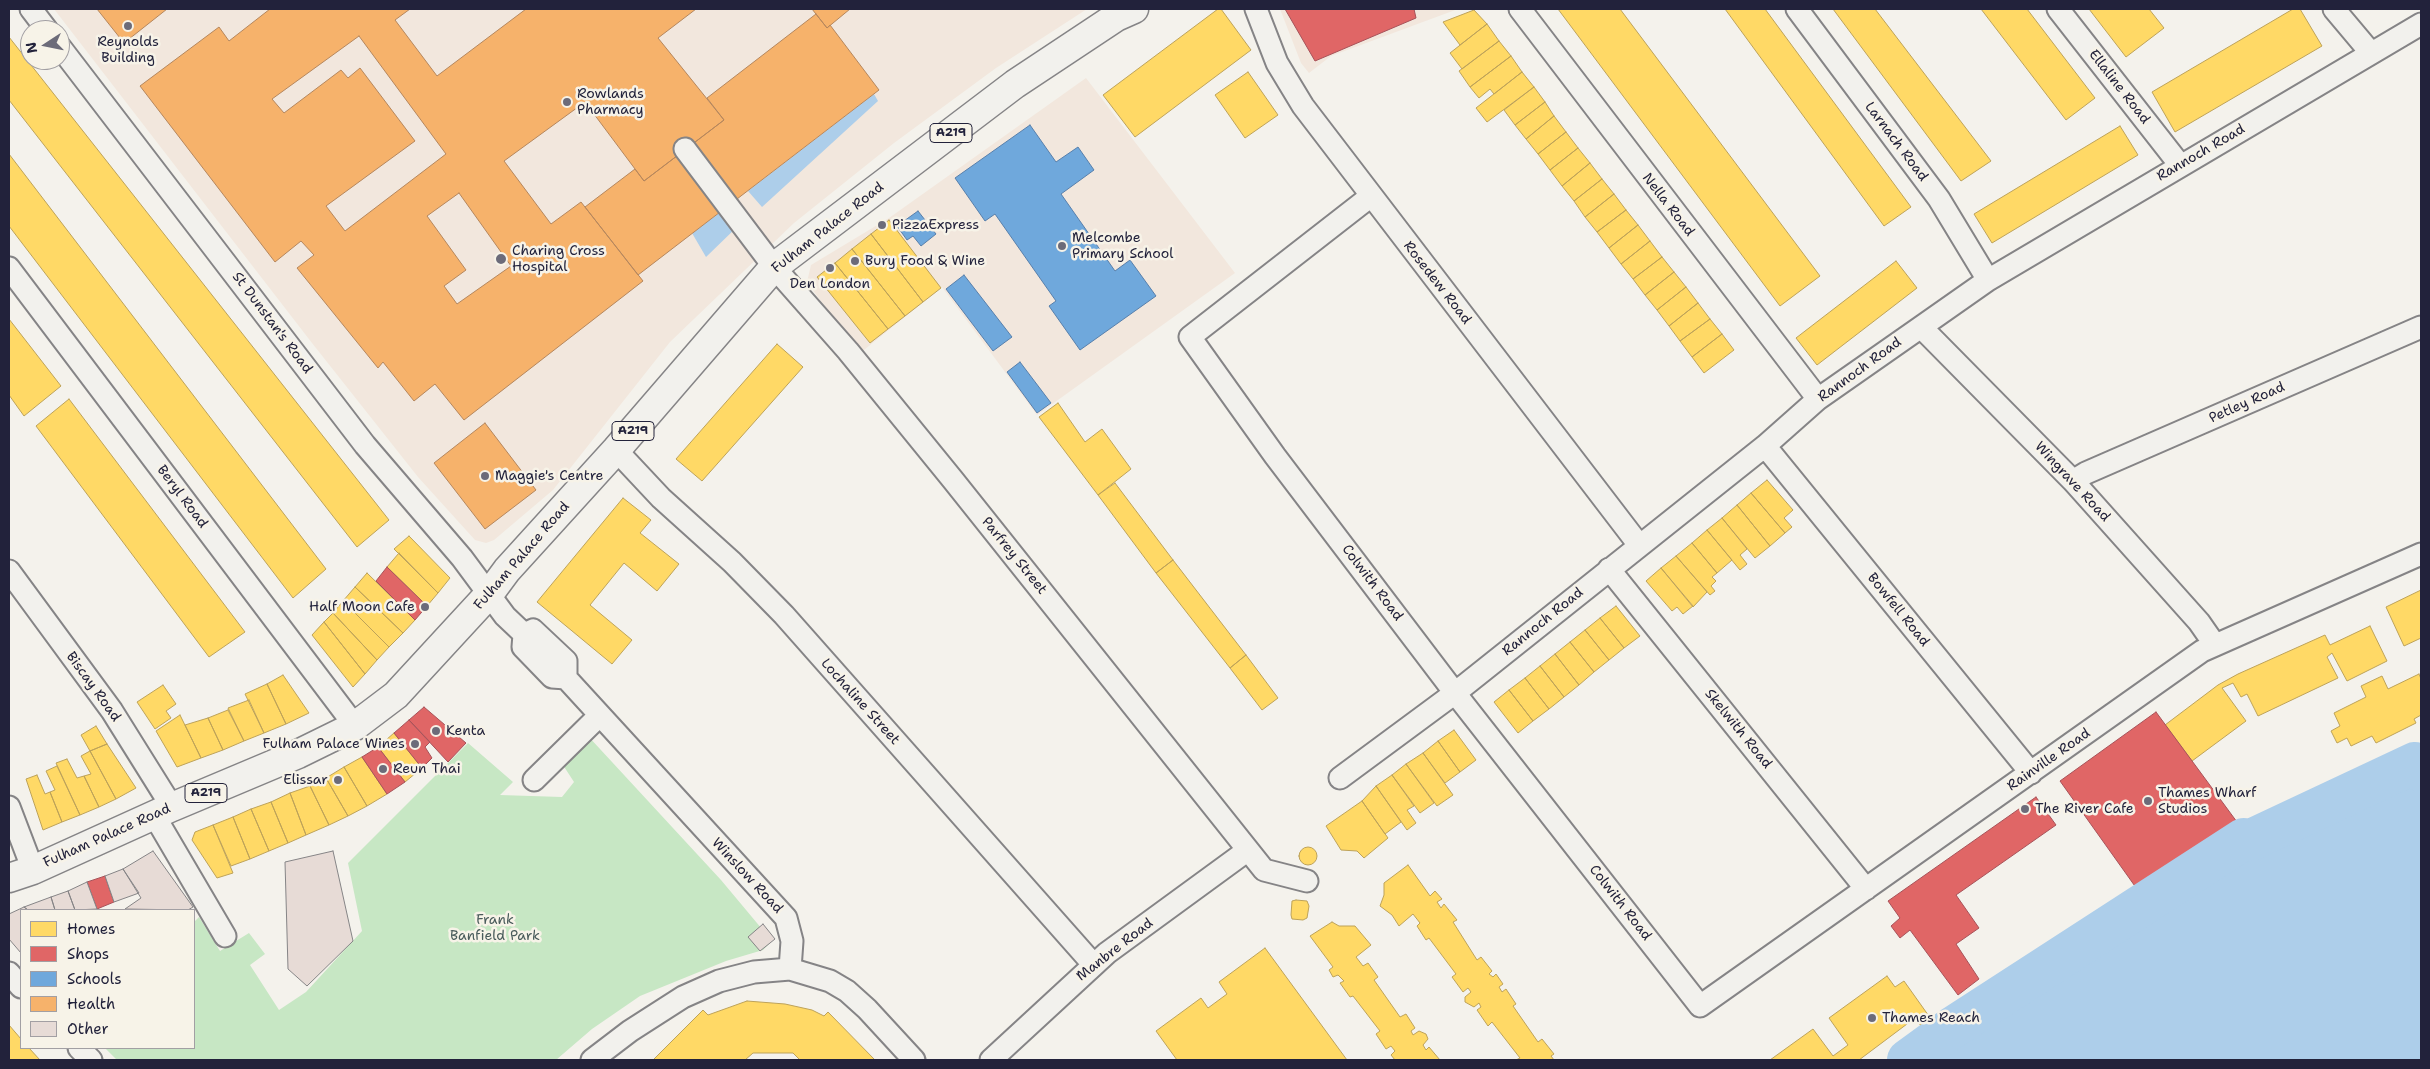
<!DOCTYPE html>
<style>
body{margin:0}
#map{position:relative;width:2430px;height:1069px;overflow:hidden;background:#f4f2ec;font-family:"Shantell Sans",sans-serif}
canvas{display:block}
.frame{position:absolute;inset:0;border:10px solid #22223b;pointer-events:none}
.legend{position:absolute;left:20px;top:909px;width:175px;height:140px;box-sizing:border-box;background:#f7f3e8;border:1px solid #a29fa3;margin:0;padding:6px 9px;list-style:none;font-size:15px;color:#22223b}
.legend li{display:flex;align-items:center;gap:10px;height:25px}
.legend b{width:25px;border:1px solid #a29fa3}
.north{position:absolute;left:20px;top:20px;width:50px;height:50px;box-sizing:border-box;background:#f7f3e8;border:1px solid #a29fa3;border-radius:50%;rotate:259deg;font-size:14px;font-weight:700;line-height:20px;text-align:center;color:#22223b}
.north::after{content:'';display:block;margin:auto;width:18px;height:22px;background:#6c6b79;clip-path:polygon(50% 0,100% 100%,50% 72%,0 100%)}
</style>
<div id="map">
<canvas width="2430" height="1069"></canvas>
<div class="frame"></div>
<ul class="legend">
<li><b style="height:14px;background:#ffd966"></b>Homes</li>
<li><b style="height:14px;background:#e06666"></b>Shops</li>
<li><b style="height:14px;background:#6fa8dc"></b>Schools</li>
<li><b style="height:14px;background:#f6b26b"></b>Health</li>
<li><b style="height:14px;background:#e7dbd6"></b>Other</li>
</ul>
<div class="north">N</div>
</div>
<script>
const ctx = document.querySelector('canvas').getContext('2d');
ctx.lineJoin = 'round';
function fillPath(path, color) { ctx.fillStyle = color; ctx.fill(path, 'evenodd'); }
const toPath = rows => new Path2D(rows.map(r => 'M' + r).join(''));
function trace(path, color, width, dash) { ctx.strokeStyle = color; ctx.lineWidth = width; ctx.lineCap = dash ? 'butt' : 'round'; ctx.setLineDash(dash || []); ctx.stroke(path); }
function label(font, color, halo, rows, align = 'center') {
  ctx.font = font + ' "Shantell Sans",sans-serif'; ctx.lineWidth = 5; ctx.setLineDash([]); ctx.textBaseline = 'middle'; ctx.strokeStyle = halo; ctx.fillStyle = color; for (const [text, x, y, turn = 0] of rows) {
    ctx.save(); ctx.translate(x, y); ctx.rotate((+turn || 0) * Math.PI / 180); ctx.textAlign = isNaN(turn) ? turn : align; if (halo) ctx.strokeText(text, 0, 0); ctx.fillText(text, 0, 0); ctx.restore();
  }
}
fillPath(toPath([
 [54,9,1087,9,996,68,894,143,794,223,670,342,553,490,494,540,486,543,475,540,418,477,312,343],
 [1280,9,1458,9,1331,56,1309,73,1301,63],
 [1086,78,1235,273,1037,415,942,287,859,354,807,282,811,265,889,218]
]), '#f2e7dd');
fillPath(toPath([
 [588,736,721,880,772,941,763,950,726,961,640,996,592,1029,556,1060,117,1060,105,1048,194,1048,194,922,199,917,220,951,249,933,265,954,250,965,279,1010,306,992,362,931,348,863,468,743,513,782,500,795,562,797,574,782,561,762]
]), '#c7e7c4');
fillPath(toPath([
 [874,94,878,101,762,207,748,191],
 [726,208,738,226,706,257,692,233],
 [2415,763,2418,770,2421,768,2421,1060,1908,1060,1952,1028,2244,839,2251,840]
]), '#adceea');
const homes = toPath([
 [1218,9,1221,9,1251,50,1135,137,1103,95,1218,9],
 [1558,9,1620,9,1820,276,1780,306,1558,9],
 [1725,9,1765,9,1911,207,1884,226,1725,9],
 [1833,9,1875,9,1991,161,1961,181,1833,9],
 [1981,9,2027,9,2095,98,2066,120,1981,9],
 [2089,9,2149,9,2164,28,2126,57,2089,9],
 [2293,9,2300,9,2322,46,2175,132,2152,92,2293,9],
 [1474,10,1487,24,1460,45,1443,22,1474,10],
 [1487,24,1499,41,1462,69,1450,53,1487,24],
 [9,37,389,520,357,547,9,100,9,37],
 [1499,41,1511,56,1470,87,1459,71,1499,41],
 [1511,56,1522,72,1494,94,1490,89,1479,98,1470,87,1511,56],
 [1248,72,1278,115,1245,138,1215,95,1248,72],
 [1522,72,1534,87,1487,122,1476,108,1522,72],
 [1534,87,1545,102,1515,125,1504,110,1534,87],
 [1545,102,1554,116,1526,139,1515,125,1545,102],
 [1554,116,1566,132,1538,154,1526,139,1554,116],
 [2120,126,2138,155,1992,243,1974,214,2120,126],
 [1566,132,1578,148,1550,170,1538,154,1566,132],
 [1578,148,1590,163,1562,186,1550,170,1578,148],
 [9,154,326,569,293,598,9,226,9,154],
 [1590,163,1602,179,1574,201,1562,186,1590,163],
 [1602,179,1614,194,1585,217,1574,201,1602,179],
 [1614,194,1626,210,1597,232,1585,217,1614,194],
 [1626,210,1638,225,1609,248,1597,232,1626,210],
 [889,220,941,288,923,302,871,234,889,220],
 [1638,225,1650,241,1621,264,1609,248,1638,225],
 [871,234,923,302,905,316,852,249,871,234],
 [1650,241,1662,257,1633,279,1621,264,1650,241],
 [852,249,905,316,888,329,835,263,852,249],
 [1662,257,1674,272,1645,295,1633,279,1662,257],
 [1896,261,1917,288,1817,365,1796,338,1896,261],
 [835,263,888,329,870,343,817,277,835,263],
 [1674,272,1686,287,1657,310,1645,295,1674,272],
 [1686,287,1698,303,1669,326,1657,310,1686,287],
 [1698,303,1710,319,1680,341,1669,326,1698,303],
 [9,319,61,386,24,416,9,395,9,319],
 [1710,319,1722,334,1692,357,1680,341,1710,319],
 [1722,334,1734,350,1704,373,1692,357,1722,334],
 [777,344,803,367,702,481,676,459,777,344],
 [69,399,245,632,209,657,36,426,69,399],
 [1058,403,1085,442,1102,429,1131,469,1098,495,1039,417,1058,403],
 [1767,480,1793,510,1784,518,1792,527,1785,533,1751,493,1767,480],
 [1115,483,1173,560,1156,573,1098,495,1115,483],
 [1751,493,1785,533,1770,546,1737,505,1751,493],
 [623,498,651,520,640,533,679,564,657,591,624,563,590,605,632,640,612,664,537,602,623,498],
 [1737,505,1770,546,1755,558,1722,518,1737,505],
 [1722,518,1747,549,1740,555,1747,564,1740,570,1707,530,1722,518],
 [1707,530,1732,560,1717,573,1692,543,1707,530],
 [409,536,450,578,438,593,394,549,409,536],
 [1692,543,1717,573,1712,577,1716,581,1711,586,1715,591,1710,595,1676,556,1692,543],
 [399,553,438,593,427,606,387,567,399,553],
 [1676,556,1707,592,1693,607,1661,568,1676,556],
 [1173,560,1246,655,1230,668,1156,573,1173,560],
 [1661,568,1693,606,1683,614,1677,607,1672,611,1646,581,1661,568],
 [367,573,415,620,403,633,355,587,367,573],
 [355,587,403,633,389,647,343,601,355,587],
 [2421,590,2421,638,2404,646,2386,607,2421,590],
 [343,601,389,647,377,660,333,613,343,601],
 [1616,606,1640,636,1624,648,1600,618,1616,606],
 [333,613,377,660,365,674,324,622,333,613],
 [1600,618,1624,648,1609,660,1585,630,1600,618],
 [324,622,365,674,353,687,312,635,324,622],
 [2370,626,2387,661,2347,681,2332,653,2327,657,2338,678,2258,716,2247,694,2241,697,2233,683,2222,688,2246,721,2192,761,2165,725,2218,685,2238,674,2325,635,2330,645,2370,626],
 [1585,630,1609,660,1594,672,1570,642,1585,630],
 [1570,642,1594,672,1579,685,1555,654,1570,642],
 [1555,654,1579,685,1564,697,1540,666,1555,654],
 [1246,655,1278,698,1262,710,1230,668,1246,655],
 [1540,666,1564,697,1549,709,1525,678,1540,666],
 [2419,674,2421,679,2421,715,2414,719,2416,723,2376,743,2372,736,2351,746,2347,738,2337,743,2331,731,2340,726,2334,713,2366,697,2361,686,2382,676,2388,689,2419,674],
 [283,675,309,713,286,724,267,684,283,675],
 [1525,678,1549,709,1533,721,1509,690,1525,678],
 [267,684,286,724,264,733,245,694,267,684],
 [163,685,176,704,166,711,171,718,155,729,137,702,163,685],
 [1509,690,1533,721,1518,733,1494,702,1509,690],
 [249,700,264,733,244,741,228,708,249,700],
 [228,710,244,741,223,750,208,718,228,710],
 [180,715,201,758,177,767,156,731,180,715],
 [208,718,223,750,201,758,185,725,208,718],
 [96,726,107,744,90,751,81,735,96,726],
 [1454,730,1476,760,1460,772,1438,741,1454,730],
 [394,733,422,768,405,782,378,747,394,733],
 [1438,741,1460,772,1445,783,1423,753,1438,741],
 [107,744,136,788,116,799,90,751,107,744],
 [90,751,116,799,99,807,84,776,91,774,81,756,90,751],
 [1423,753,1453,795,1437,806,1406,764,1423,753],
 [362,757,387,794,367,806,344,767,362,757],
 [67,759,77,778,84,776,99,807,80,815,56,763,67,759],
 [1406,764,1434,803,1420,813,1392,775,1406,764],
 [57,766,80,815,62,822,50,792,55,790,46,771,57,766],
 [344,767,367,806,348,816,326,778,344,767],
 [37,775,45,794,50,792,62,822,43,830,26,779,37,775],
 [1392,775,1414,806,1407,810,1416,823,1407,830,1376,786,1392,775],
 [326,778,348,816,329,825,310,786,326,778],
 [310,786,329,825,306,835,290,793,310,786],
 [1376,786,1401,822,1385,834,1362,801,1376,786],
 [290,793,306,835,288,843,271,802,290,793],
 [1362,801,1388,838,1364,858,1357,851,1341,850,1326,826,1362,801],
 [271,802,288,843,269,851,251,809,271,802],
 [251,809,269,851,250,859,233,817,251,809],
 [233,817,250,859,231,866,213,825,233,817],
 [213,825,233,873,217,878,192,840,195,832,213,825],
 '1299 856a9 9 0 1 1 18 0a9 9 0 1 1-18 0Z',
 [1408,865,1430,896,1435,891,1442,899,1437,902,1441,908,1444,904,1457,920,1453,922,1477,960,1481,957,1492,971,1489,974,1493,977,1496,974,1503,984,1499,987,1502,992,1506,989,1516,1004,1513,1006,1538,1042,1542,1039,1554,1054,1551,1056,1554,1060,1516,1060,1520,1058,1492,1022,1488,1026,1477,1010,1481,1007,1479,1003,1474,1007,1465,1002,1465,997,1471,992,1468,988,1463,992,1452,977,1456,974,1429,938,1426,940,1417,926,1420,923,1413,914,1399,926,1392,915,1380,906,1384,895,1384,883,1408,865],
 [1296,900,1307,901,1309,906,1307,918,1303,920,1292,919,1291,915,1292,901,1296,900],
 [1332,922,1339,926,1355,926,1371,945,1356,957,1363,966,1368,963,1378,977,1374,980,1400,1017,1406,1014,1415,1028,1411,1031,1413,1035,1419,1031,1426,1034,1428,1039,1423,1045,1426,1050,1429,1047,1440,1060,1395,1060,1391,1055,1395,1051,1391,1046,1386,1049,1376,1034,1380,1031,1353,996,1350,997,1340,983,1344,981,1338,975,1333,977,1329,970,1333,967,1310,936,1332,922],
 [1265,948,1347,1060,1177,1060,1156,1031,1201,998,1208,1008,1227,994,1219,982,1265,948],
 [1887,976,1895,987,1904,981,1931,1019,1921,1026,1915,1018,1859,1060,1770,1060,1813,1029,1833,1056,1848,1045,1829,1018,1887,976],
 [747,1001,785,1004,812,1010,824,1016,828,1012,875,1060,800,1060,793,1053,753,1053,745,1060,653,1060,703,1010,708,1015,747,1001],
 [9,1025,21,1039,21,1048,29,1048,40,1060,9,1060,9,1025]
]);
fillPath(homes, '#ffd966');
trace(homes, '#bda259', 1);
const shops = toPath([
 [1285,9,1414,9,1416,18,1315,61,1285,9],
 [387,567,427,606,415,620,376,581,387,567],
 [424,707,466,743,448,762,409,720,424,707],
 [2156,712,2237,822,2137,889,2060,781,2156,712],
 [409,720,430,742,425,747,432,758,422,768,394,733,409,720],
 [378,747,405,782,387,794,362,757,378,747],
 [2036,797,2056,825,1956,895,1979,928,1956,944,1979,979,1958,995,1910,930,1900,938,1891,926,1900,918,1888,901,2036,797],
 [105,876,114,902,97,909,87,882,105,876]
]);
fillPath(shops, '#e06666');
trace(shops, '#a75259', 1);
const schools = toPath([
 [1030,125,1056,162,1078,147,1094,170,1061,194,1115,271,1130,260,1156,296,1080,350,1049,306,1056,301,995,214,985,221,955,178,1030,125],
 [918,211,936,234,921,246,913,236,907,240,897,226,918,211],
 [964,275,1012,337,993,351,946,289,964,275],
 [1020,362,1051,403,1037,413,1007,372,1020,362]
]);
fillPath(schools, '#6fa8dc');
trace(schools, '#5880ac', 1);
const health = toPath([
 [97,9,167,9,124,43,97,9],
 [270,9,410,9,395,20,437,76,526,9,696,9,658,38,724,120,644,181,585,102,504,161,551,224,581,202,643,281,464,420,435,384,414,401,383,362,378,368,297,268,314,255,301,241,275,262,140,86,219,27,229,41,270,9],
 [359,36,446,154,345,231,326,206,415,141,360,68,348,78,341,70,284,113,272,99,359,36],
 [459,193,511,266,457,304,444,286,466,270,427,216,459,193],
 [812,9,850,9,827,28,812,9],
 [816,14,827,28,830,25,879,90,638,275,585,207,635,169,644,181,724,120,707,98,816,14],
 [485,423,536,490,485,529,434,463,485,423]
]);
fillPath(health, '#f6b26b');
trace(health, '#b6875d', 1);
trace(toPath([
 [1908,1060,1952,1028,2244,839,2251,840,2415,763,2419,770,2421,768]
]), '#adceea', 42);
const building = toPath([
 [153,851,193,907,188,910,125,909,141,898,123,869,153,851],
 [333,851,353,941,307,986,288,969,285,862,333,851],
 [123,869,139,893,114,902,105,876,123,869],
 [87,882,97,909,75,910,68,891,87,882],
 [68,891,75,910,55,910,51,897,68,891],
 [51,897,55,910,28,910,24,907,51,897],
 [24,907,28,910,21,910,21,953,9,939,9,914,24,907],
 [763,924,775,939,760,951,748,937,763,924]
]);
fillPath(building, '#e7dbd6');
trace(building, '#858486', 1);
const street = toPath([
 [31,9,47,30],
 [1256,9,1277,63,1303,106,1639,545],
 [1520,9,1818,399],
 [1797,9,1939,199,1988,280],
 [2058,9,2180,165],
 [2334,9,2371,53],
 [60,47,365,445,462,558,505,616,524,634,523,647,552,677,566,678,786,918,792,941,790,969],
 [685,149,774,267,848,351,953,480,1264,870,1307,881],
 [1371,196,1190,337,1275,456,1455,693,1700,1006,2202,651,2421,554],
 [9,268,355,726],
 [1921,327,2073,481,2199,622,2215,645],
 [1765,446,2031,773],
 [616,450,661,498,732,562,784,615,1093,964],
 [2073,481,2086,473,2421,327],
 [1609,569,1866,889],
 [9,571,112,711,172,807],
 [524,634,533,630,566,661,566,678],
 [1340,778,1455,693,1765,446,1818,399,1921,327,1988,280,2421,24],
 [534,780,600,715],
 [9,807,33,870],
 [154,815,225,936],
 [9,973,21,987],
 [79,1048,91,1060],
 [592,1060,630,1031,683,997,719,981,754,972,790,969,830,981,847,991,867,1009,914,1060],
 [991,1060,1107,953,1248,850]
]);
const primary = toPath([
 [9,878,33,870,172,807,298,754,355,726,396,695,490,593,507,570,616,450,774,267,1015,84,1116,17,1134,9]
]);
trace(street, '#858486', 25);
trace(primary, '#858486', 31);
trace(street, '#f2f1ed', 21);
trace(primary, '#f2f1ed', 28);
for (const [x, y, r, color] of [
 [128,26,5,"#6c6b79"],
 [567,102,5,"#6c6b79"],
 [882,225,5,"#6c6b79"],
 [1062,246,5,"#6c6b79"],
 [501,259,6,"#6c6b79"],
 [855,261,5,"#6c6b79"],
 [830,268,5,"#6c6b79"],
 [485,476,5,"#6c6b79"],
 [425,607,5,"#6c6b79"],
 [436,731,5,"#6c6b79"],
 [415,744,5,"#6c6b79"],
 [383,769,5,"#6c6b79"],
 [338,780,5,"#6c6b79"],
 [2148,801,5,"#6c6b79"],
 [2025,809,5,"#6c6b79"],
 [1872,1018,5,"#6c6b79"]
]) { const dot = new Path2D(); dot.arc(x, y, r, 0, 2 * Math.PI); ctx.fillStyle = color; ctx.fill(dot); trace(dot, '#f7f3e8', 2); }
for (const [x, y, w] of [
 [951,133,42],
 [633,431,42],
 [206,793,42]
]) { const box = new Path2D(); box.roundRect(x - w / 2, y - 9.5, w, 19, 4); ctx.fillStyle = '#f7f3e8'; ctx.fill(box); trace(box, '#22223b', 1); }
label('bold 12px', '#22223b', null, [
 ["A219",951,133],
 ["A219",633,431],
 ["A219",206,793]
]);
label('14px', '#22223b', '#f7f3e8', [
 ["Reynolds",128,42,"center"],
 ["Building",128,58,"center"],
 ["Rowlands",577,94],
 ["Pharmacy",577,110],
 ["PizzaExpress",892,225],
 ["Melcombe",1072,238],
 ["Primary School",1072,254],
 ["Charing Cross",512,251],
 ["Hospital",512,267],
 ["Bury Food & Wine",865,261],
 ["Den London",830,284,"center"],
 ["Maggie's Centre",495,476],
 ["Half Moon Cafe",415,607,"right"],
 ["Kenta",446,731],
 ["Fulham Palace Wines",405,744,"right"],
 ["Reun Thai",393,769],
 ["Elissar",328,780,"right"],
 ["Thames Wharf",2158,793],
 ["Studios",2158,809],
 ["The River Cafe",2035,809],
 ["Thames Reach",1882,1018]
], 'left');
label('14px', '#22223b', '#f7f3e8', [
 ["Ellaline Road",2119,87,52],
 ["Larnach Road",1896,142,53],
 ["Rannoch Road",2201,153,-30],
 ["Nella Road",1668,205,52],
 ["Fulham Palace Road",828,228,-38],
 ["Rosedew Road",1437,283,52],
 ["St Dunstan's Road",272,323,53],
 ["Rannoch Road",1860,370,-36],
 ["Petley Road",2247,403,-24],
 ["Wingrave Road",2072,482,47],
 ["Beryl Road",182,497,53],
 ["Fulham Palace Road",522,556,-49],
 ["Parfrey Street",1014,556,51],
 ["Colwith Road",1372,583,53],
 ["Bowfell Road",1898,610,51],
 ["Rannoch Road",1543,622,-39],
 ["Biscay Road",93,687,54],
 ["Lochaline Street",860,702,48],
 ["Skelwith Road",1738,729,51],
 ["Rainville Road",2049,760,-35],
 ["Fulham Palace Road",107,836,-24],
 ["Winslow Road",747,876,47],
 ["Colwith Road",1620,903,52],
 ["Manbre Road",1115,950,-38]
]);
label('14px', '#485a5a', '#f7f3e8', [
 ["Frank",495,920],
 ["Banfield Park",495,936]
]);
</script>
